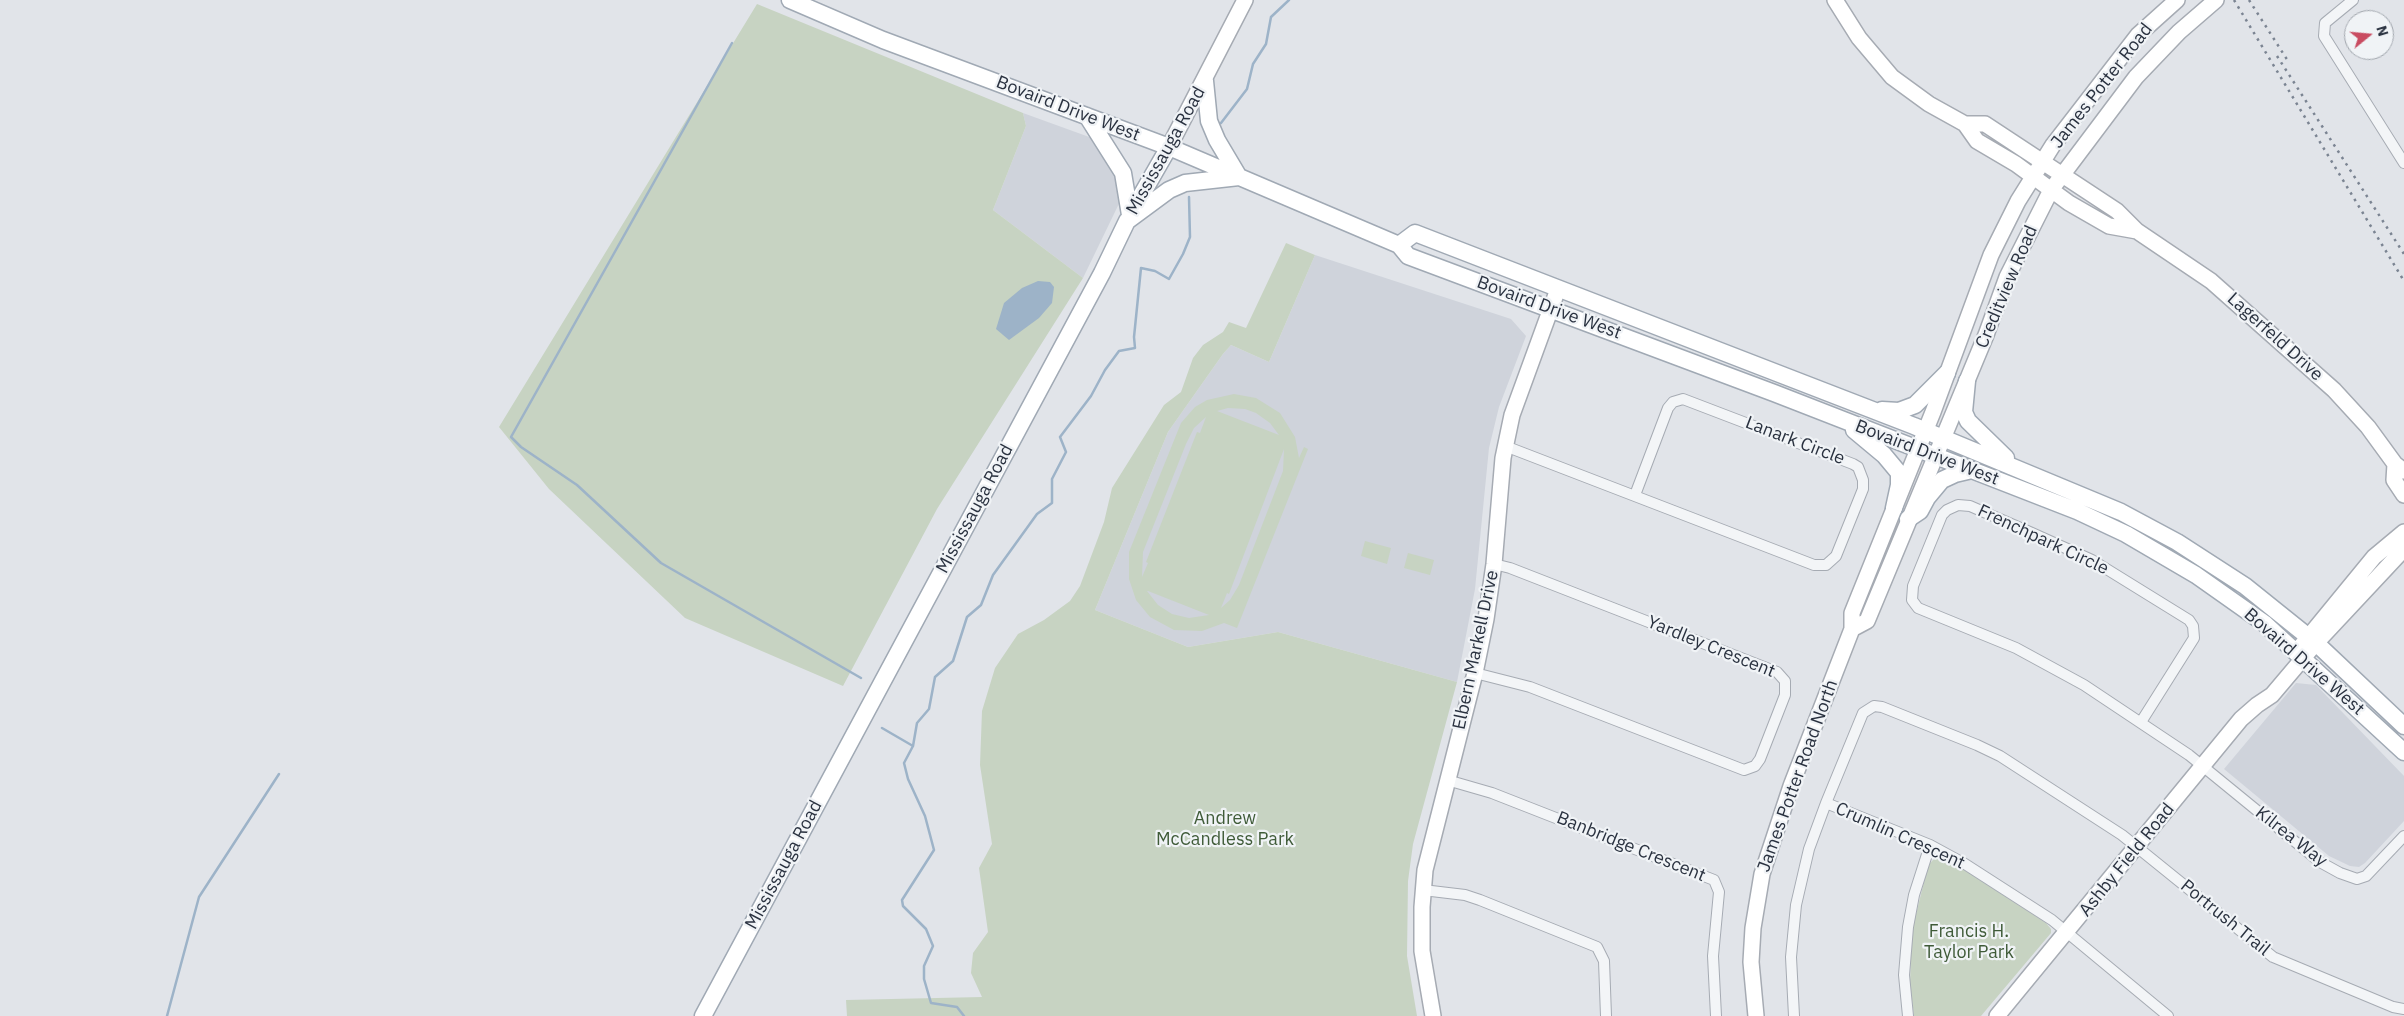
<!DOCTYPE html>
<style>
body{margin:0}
#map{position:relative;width:2404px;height:1016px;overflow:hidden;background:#e1e4e9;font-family:"IBM Plex Sans",sans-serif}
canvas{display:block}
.north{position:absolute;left:2344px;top:10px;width:50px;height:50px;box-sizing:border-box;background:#f0f3f6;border:1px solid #a1a6ad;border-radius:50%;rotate:73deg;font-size:14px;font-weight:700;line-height:20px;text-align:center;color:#2a3240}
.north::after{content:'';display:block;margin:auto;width:18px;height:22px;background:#c94b61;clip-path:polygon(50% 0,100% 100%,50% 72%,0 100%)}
</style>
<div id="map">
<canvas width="2404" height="1016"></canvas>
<div class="north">N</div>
</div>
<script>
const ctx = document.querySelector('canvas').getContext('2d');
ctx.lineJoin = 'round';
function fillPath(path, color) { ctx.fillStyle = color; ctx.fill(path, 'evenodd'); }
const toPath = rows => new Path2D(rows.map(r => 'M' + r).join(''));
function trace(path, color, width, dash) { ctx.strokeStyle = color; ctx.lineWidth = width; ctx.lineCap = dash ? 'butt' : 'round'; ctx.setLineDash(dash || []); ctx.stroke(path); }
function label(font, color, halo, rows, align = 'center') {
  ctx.font = font + ' "IBM Plex Sans",sans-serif'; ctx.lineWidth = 4.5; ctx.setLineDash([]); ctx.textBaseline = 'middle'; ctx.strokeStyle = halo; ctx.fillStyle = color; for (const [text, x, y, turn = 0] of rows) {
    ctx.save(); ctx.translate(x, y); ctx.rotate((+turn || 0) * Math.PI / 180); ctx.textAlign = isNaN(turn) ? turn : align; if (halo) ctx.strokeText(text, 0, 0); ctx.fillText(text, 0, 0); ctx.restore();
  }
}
fillPath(toPath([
 [1023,113,1114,146,1128,185,1083,278,993,210,1026,126],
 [1315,255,1511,319,1526,336,1499,407,1489,448,1475,589,1457,682,1278,632,1188,647,1095,610,1168,432,1223,354,1231,345,1269,362],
 [2296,683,2316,685,2404,776,2404,821,2365,863,2359,867,2350,866,2329,856,2224,769]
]), '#cfd3db');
fillPath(toPath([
 [757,4,1023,113,1026,126,993,210,1083,278,937,509,843,686,685,618,549,489,499,427],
 [1286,243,1315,255,1269,362,1231,345,1223,354,1168,432,1095,610,1188,647,1278,632,1457,682,1413,844,1408,881,1407,956,1417,1016,847,1016,846,1000,982,997,971,973,973,953,988,932,979,868,992,844,980,765,982,711,995,668,1018,634,1044,620,1070,601,1080,586,1104,522,1112,488,1164,405,1181,392,1193,358,1203,345,1223,332,1229,322,1246,328],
 [1234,394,1256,398,1280,413,1295,437,1299,458,1304,447,1308,449,1237,628,1224,623,1202,631,1174,630,1150,617,1136,600,1129,579,1129,552,1181,423,1195,407,1207,400],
 [1228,408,1245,409,1256,413,1270,423,1279,435,1217,411],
 [1206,417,1200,433,1197,432,1146,562,1148,563,1142,577,1143,552,1186,444,1194,428],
 [1284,449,1283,471,1239,585,1230,600,1221,608,1227,593,1229,594],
 [1147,591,1148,591,1209,615,1189,618,1172,614,1158,605],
 [1365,541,1391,548,1387,564,1361,556],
 [1408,553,1434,560,1430,575,1404,568],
 [1935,858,1942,858,1958,866,2046,923,2051,929,2051,933,1981,1016,1914,1016,1910,983,1912,930,1926,874,1930,863]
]), '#c7d3c2');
fillPath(toPath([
 [1038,281,1050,282,1054,287,1052,303,1039,318,1009,340,996,329,1004,303,1022,288]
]), '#9db3c8');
trace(toPath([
 [732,43,511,437,521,447,577,485,661,563,861,678],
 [1221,123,1247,89,1253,64,1266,44,1271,17,1289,0],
 [882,728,913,746],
 [167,1016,199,897,279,774],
 [964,1016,957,1007,931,1003,924,979,924,966,933,946,926,929,903,906,902,900,934,850,925,816,908,779,904,763,913,746,917,723,929,709,935,677,953,661,967,617,981,605,993,575,1037,514,1052,503,1052,479,1066,452,1060,437,1091,396,1105,370,1119,351,1135,348,1134,337,1141,268,1155,271,1169,279,1183,254,1190,237,1189,197]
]), '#9db3c8', 2.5);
const street = toPath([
 [2353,0,2325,23,2324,36,2404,163],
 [1505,446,1814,565,1826,565,1836,556,1863,489,1863,480,1858,467,1853,464,1683,399,1673,402,1668,408,1635,495],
 [1475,673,1530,687,1744,770,1755,766,1760,759,1785,695,1785,681,1777,672,1510,568,1494,564],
 [2141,722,2194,638,2193,626,2189,620,2092,560,2032,533,1970,506,1958,505,1947,510,1942,515,1913,586,1912,600,1918,608,2016,648,2084,685,2189,755,2320,862,2340,873,2357,879,2366,876,2404,836],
 [1447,780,1492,793,1714,880,1719,892,1713,956,1716,1016],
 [1423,890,1465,895,1480,900,1597,947,1604,961,1606,1016],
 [1794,1016,1791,957,1796,905,1809,849,1826,803],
 [1908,1016,1904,975,1908,927,1914,895,1930,845],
 [2168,1016,2052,920,1965,864,1930,845,1826,803,1863,713,1874,706,1882,707,1977,745,2000,756,2122,835,2273,957,2393,1007,2404,1009]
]);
const secondary = toPath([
 [1835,0,1859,38,1892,77,1929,104,1965,124,1977,141,2016,164,2069,203,2109,226,2137,231],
 [1965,124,1985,124,2117,211,2137,231,2211,281,2334,390,2368,427,2395,464,2404,471],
 [1169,147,1245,0],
 [2395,464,2394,480,2404,495],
 [1852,629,1867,621,1986,335,2007,277,2051,190,2136,77,2179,32,2216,0],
 [2301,646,2374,557,2404,532],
 [1433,1016,1422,951,1422,907,1425,870,1475,673,1486,619,1494,564,1503,458,1512,415,1558,289],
 [1756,1016,1751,962,1753,928,1762,874,1791,786,1852,629,1852,613,1933,412,1991,255,2018,201,2053,145,2138,35,2177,0],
 [1997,1016,2241,719,2257,705,2272,695,2316,643,2404,549]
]);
const primary = toPath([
 [790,0,883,40,1169,147,1399,245,1408,256,1774,393,2077,511,2126,534,2196,575,2264,623,2404,752],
 [1205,81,1209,121,1217,140,1239,177],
 [1087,116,1123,173,1130,215],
 [1130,215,1169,147],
 [1399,245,1415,233,1914,426,2121,512,2177,542,2245,586,2316,643,2404,726],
 [1967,381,1964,412,1968,421,2006,458],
 [1882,410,1899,411,1915,405,1947,373],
 [1854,430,1884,455,1899,473,1899,485,1894,508],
 [1908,519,1920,511,1927,498,1942,480,1955,474,1972,470],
 [703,1016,1102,273,1127,221,1169,190,1185,183,1239,177]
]);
trace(street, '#a6abb3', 12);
trace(secondary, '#a6abb3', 18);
trace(primary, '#a0a9b4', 19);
trace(street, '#f3f5f7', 10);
trace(secondary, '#fff', 15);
trace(primary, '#fff', 16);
trace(toPath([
 [2234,0,2404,281],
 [2249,0,2288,61],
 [2277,56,2404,254]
]), '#7b8492', 2.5, [2.5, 5]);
label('18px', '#2a3240', '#f0f3f6', [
 ["James Potter Road",2102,86,-52],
 ["Bovaird Drive West",1068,109,21],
 ["Mississauga Road",1166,151,-61],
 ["Creditview Road",2007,287,-67],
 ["Bovaird Drive West",1549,308,20],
 ["Lagerfeld Drive",2275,337,42],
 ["Lanark Circle",1795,441,21],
 ["Bovaird Drive West",1927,453,21],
 ["Mississauga Road",975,509,-62],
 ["Frenchpark Circle",2043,540,25],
 ["Yardley Crescent",1711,647,22],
 ["Elbern Markell Drive",1476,650,-78],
 ["Bovaird Drive West",2304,662,41],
 ["James Potter Road North",1798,776,-70],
 ["Crumlin Crescent",1900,836,24],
 ["Kilrea Way",2291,837,38],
 ["Banbridge Crescent",1631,847,22],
 ["Ashby Field Road",2127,860,-51],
 ["Mississauga Road",784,865,-62],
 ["Portrush Trail",2225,918,39]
]);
label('18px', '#3f5b38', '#f0f3f6', [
 ["Andrew",1225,819],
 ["McCandless Park",1225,840],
 ["Francis H.",1969,932],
 ["Taylor Park",1969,953]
]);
</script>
